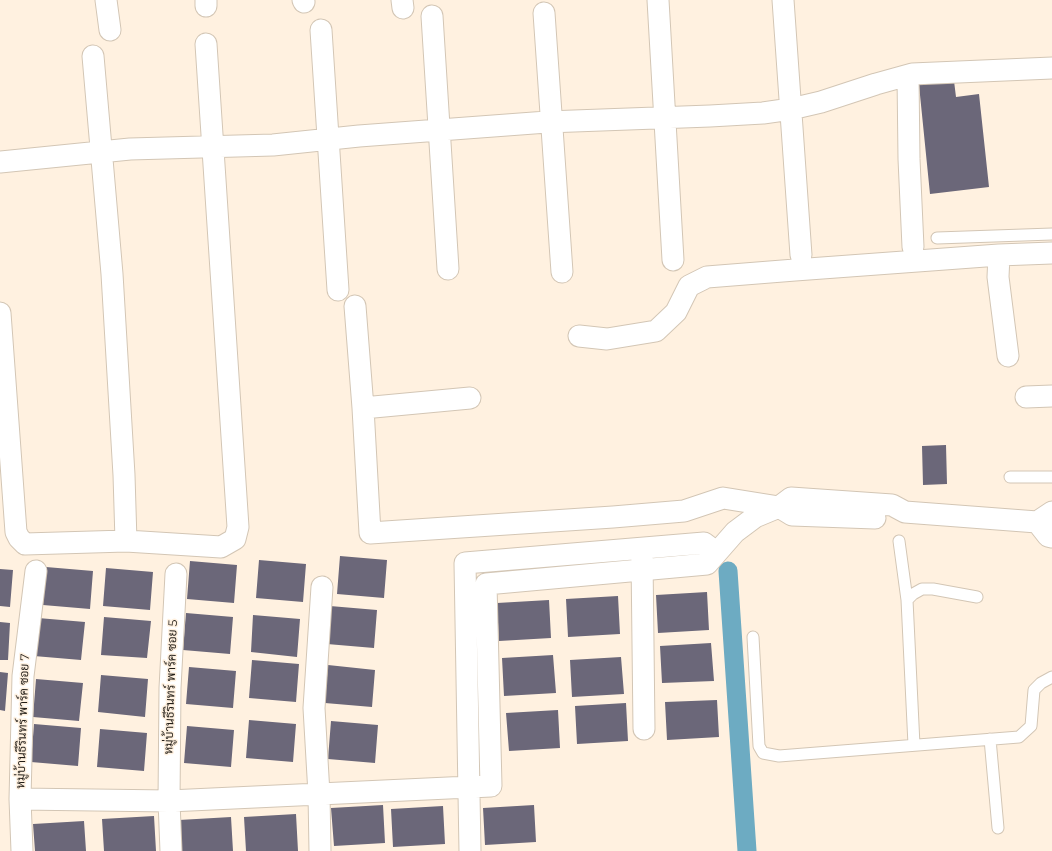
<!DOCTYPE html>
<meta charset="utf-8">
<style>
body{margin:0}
canvas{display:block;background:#fff1e0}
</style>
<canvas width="1052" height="851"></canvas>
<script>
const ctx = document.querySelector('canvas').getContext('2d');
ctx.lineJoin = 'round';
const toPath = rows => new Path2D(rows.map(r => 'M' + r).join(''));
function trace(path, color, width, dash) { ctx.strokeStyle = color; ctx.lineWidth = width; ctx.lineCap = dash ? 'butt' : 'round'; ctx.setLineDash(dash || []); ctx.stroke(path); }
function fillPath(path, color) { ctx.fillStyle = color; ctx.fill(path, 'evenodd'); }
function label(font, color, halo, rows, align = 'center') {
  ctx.font = font + ' Montserrat,Sarabun,sans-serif'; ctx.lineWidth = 3; ctx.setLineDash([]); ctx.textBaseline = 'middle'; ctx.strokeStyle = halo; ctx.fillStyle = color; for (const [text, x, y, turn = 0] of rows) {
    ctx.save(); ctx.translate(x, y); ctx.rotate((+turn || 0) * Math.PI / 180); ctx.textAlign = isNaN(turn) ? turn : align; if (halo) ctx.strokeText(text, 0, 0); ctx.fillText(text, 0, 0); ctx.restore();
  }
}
trace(toPath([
 [728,571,747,851]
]), '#6dabc2', 19);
fillPath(toPath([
 [954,81,956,97,979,94,989,187,930,194,919,85],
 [946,445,947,484,923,485,922,446],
 [340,556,387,560,384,598,337,594],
 [259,560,306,564,303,602,256,598],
 [190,561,237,565,234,603,187,599],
 [46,567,93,571,90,609,43,605],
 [106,568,153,572,150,610,103,606],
 [0,569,13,570,10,607,0,606],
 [707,592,709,630,658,633,656,595],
 [618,596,620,634,568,637,566,599],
 [549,600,551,638,499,641,497,603],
 [330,606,377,610,374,648,327,644],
 [186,613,233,617,230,654,183,650],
 [253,615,300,619,297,657,251,652],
 [104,617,151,621,147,658,101,655],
 [38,618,85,622,81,660,34,656],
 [0,622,10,623,8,660,0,660],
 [711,643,714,681,662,683,660,646],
 [553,655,556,693,504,696,502,658],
 [621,657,624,694,572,697,570,660],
 [252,660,299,664,296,702,249,698],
 [328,665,375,670,372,707,325,703],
 [189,667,236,671,233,708,186,704],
 [0,672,8,673,5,711,0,710],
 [101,675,148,679,145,717,98,712],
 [36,679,83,683,79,721,33,717],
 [717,700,719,737,667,740,665,702],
 [626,703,628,741,577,744,575,706],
 [558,710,560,748,509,751,506,713],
 [249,720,296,724,293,762,246,758],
 [331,721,378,725,375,763,328,759],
 [34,724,81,728,78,766,31,762],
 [187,726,234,730,231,767,184,763],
 [100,729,147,733,144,771,97,767],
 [383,805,385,843,334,846,331,808],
 [534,805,536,842,485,845,483,808],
 [443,806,445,844,393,847,391,809],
 [296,814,298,851,246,851,244,817],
 [154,816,156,851,104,851,102,819],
 [231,817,233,851,181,851,179,820],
 [84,821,86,851,35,851,33,824]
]), '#6b6779');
const lane = toPath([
 [937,238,1052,234],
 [1010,477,1052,477],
 [899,541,907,600],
 [753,637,759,746,763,753,779,756,1019,737,1031,726,1034,690,1041,683,1052,677],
 [990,739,998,828],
 [914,745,907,600,913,594,922,589,933,589,977,597]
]);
const street = toPath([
 [106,0,110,30],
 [206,0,206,6],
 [303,0,304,2],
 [402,0,403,8],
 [658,0,673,260],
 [783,0,801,255],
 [544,13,562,272],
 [432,16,448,269],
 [321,30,338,290],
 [93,56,112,274,124,475,126,541],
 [908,76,909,159,913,247],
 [0,162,130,149,273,145,359,136,547,122,710,116,763,113,791,109,821,102,876,84,912,74,1052,68],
 [355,306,363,408,370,533,613,517,684,511,723,498,779,507,792,515,875,518],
 [0,313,16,532,19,538,25,544,126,541,221,547,235,539,238,527,206,44],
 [579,336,607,339,656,331,676,312,689,286,707,277,795,270,999,255],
 [1008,356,998,277,999,255,1052,253],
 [1026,397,1052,396],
 [363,408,470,398],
 [1037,522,1048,536,1052,537],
 [642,558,644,729],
 [20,799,169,801,491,786,486,584,707,564,735,532,755,517,779,507,791,498,892,505,905,512,1037,522,1052,512],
 [22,851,20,799,23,676,36,571],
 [171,851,169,801,170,688,176,574],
 [320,851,319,794,314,708,322,587],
 [470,851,465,563,704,543,716,552]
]);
trace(lane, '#d3c6b5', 13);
trace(street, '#d3c6b5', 23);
trace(lane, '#fff', 11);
trace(street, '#fff', 21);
label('12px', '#231e18', '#fff1e0', [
 ["หมู่บ้านธีรินทร์ พาร์ค ซอย 5",171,687,-88],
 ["หมู่บ้านธีรินทร์ พาร์ค ซอย 7",23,721,-88]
]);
</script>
